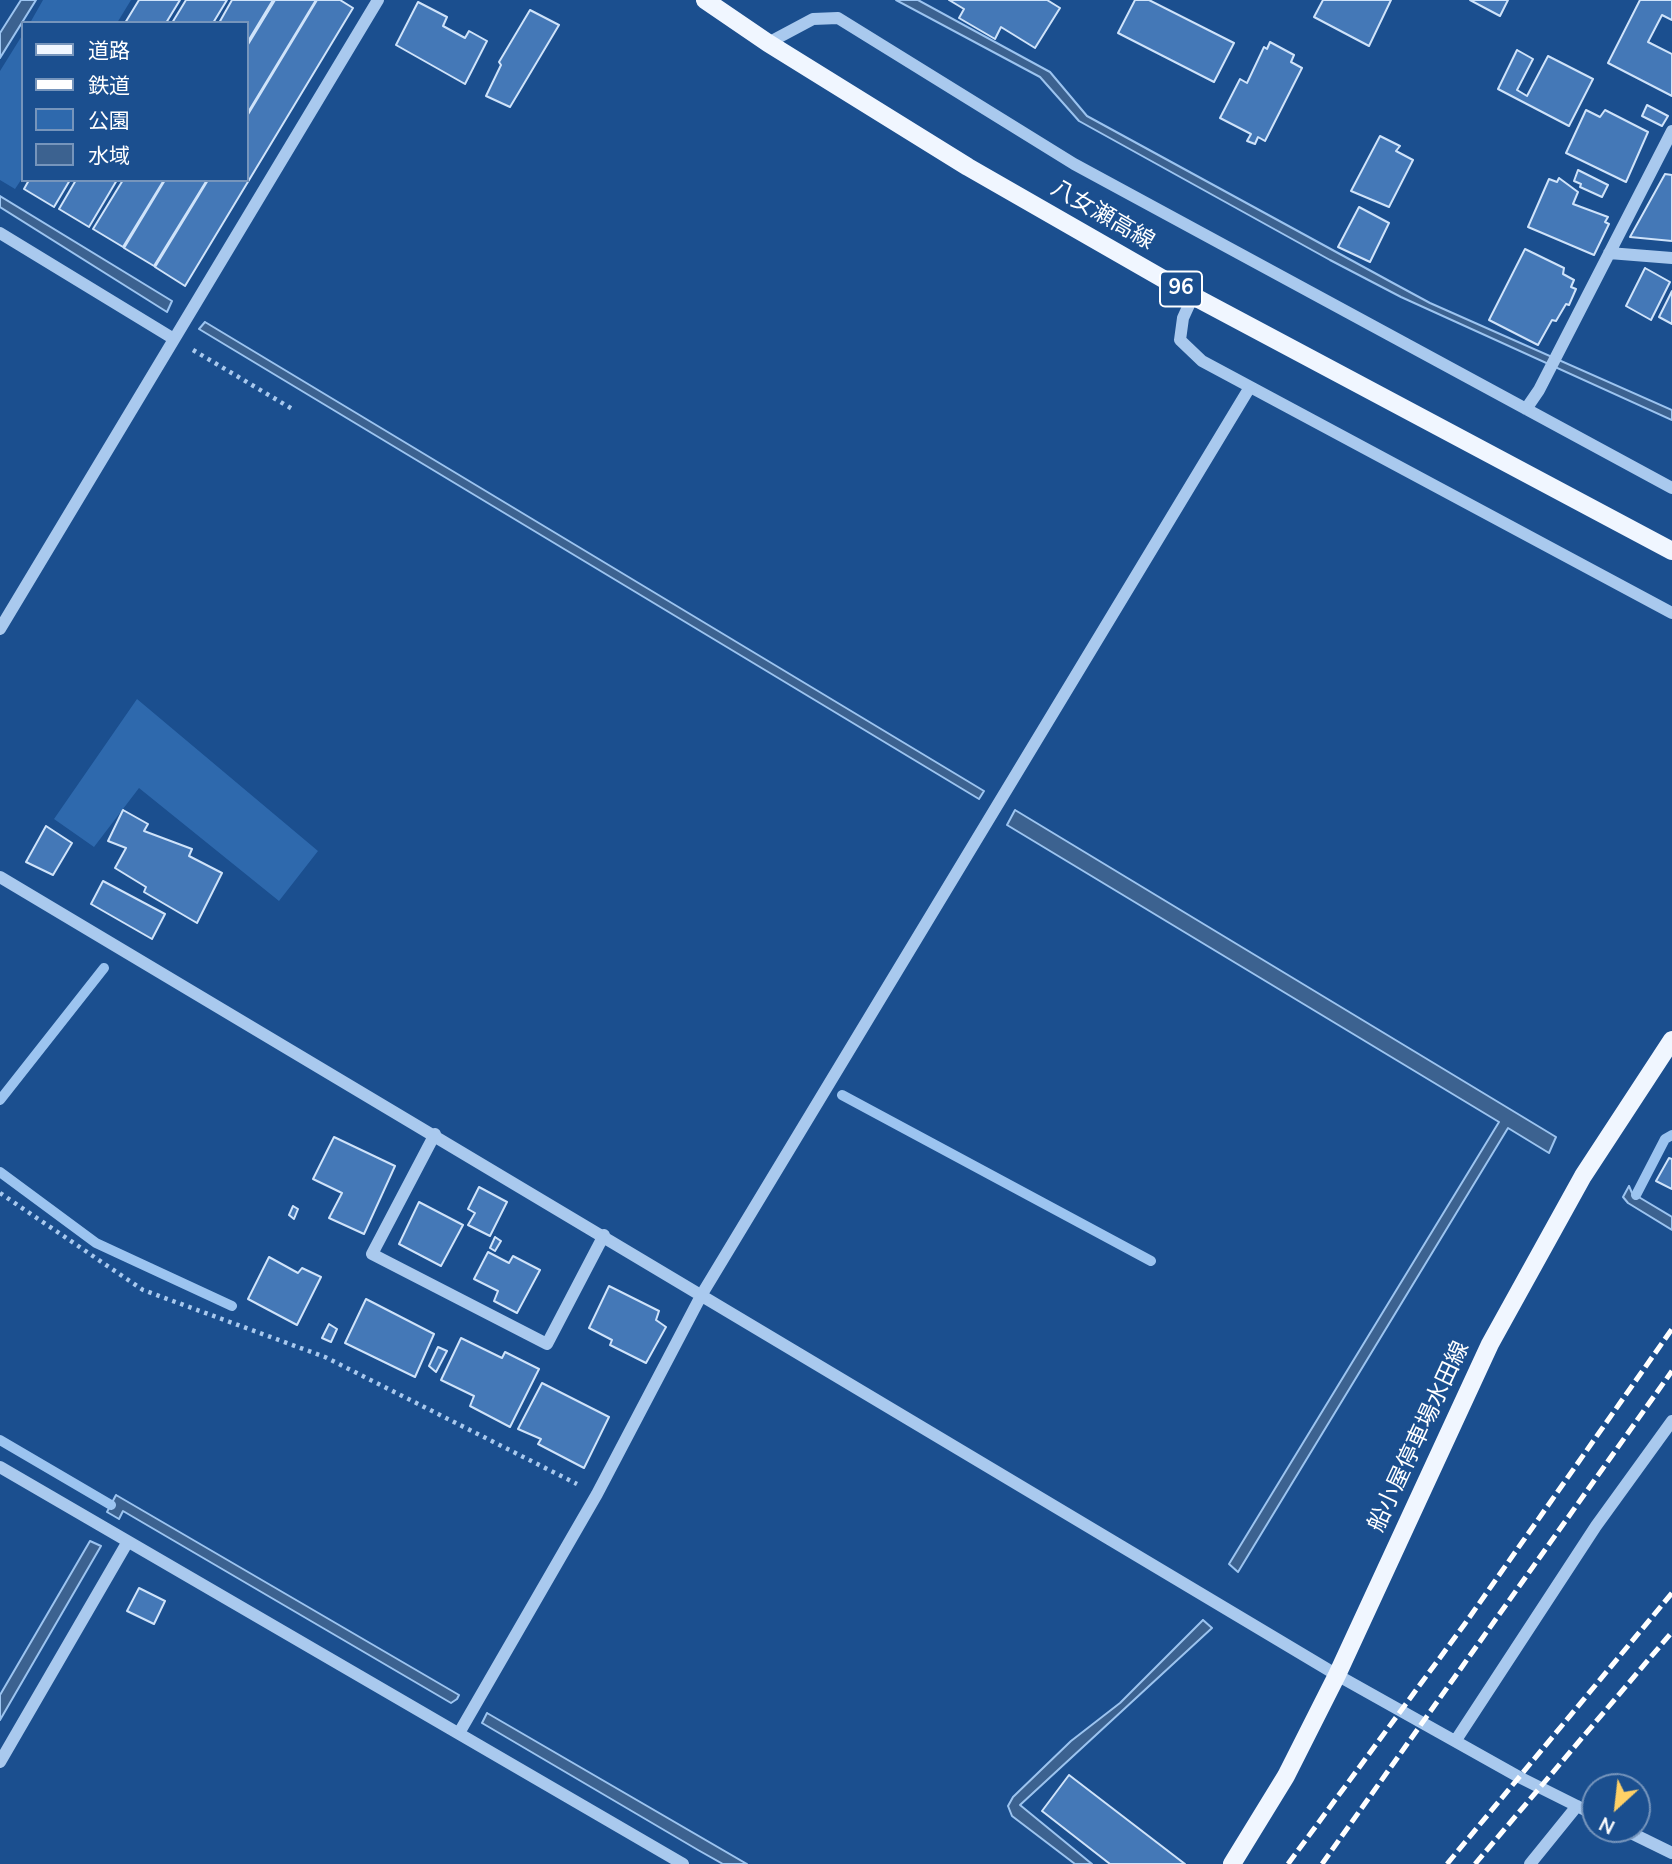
<!DOCTYPE html>
<meta charset="utf-8">
<style>
body{margin:0}
#map{position:relative;width:1672px;height:1864px;overflow:hidden;background:#1b4f8f;font-family:"Nunito Sans","Noto Sans JP",sans-serif}
canvas{display:block}
.legend{position:absolute;left:21px;top:21px;width:228px;height:161px;box-sizing:border-box;background:#1b4f8f;border:2px solid #7695bc;margin:0;padding:9px 12px;list-style:none;font-size:21px;color:#fff}
.legend li{display:flex;align-items:center;gap:14px;height:35px}
.legend b{width:35px;border:2px solid #7695bc}
.north{position:absolute;left:1581px;top:1773px;width:70px;height:70px;box-sizing:border-box;background:#1b4f8f;border:2px solid #7695bc;border-radius:50%;rotate:207deg;font-size:19px;font-weight:700;line-height:28px;text-align:center;color:#fff}
.north::after{content:'';display:block;margin:auto;width:24px;height:32px;background:#ffd166;clip-path:polygon(50% 0,100% 100%,50% 72%,0 100%)}
</style>
<div id="map">
<canvas width="1672" height="1864"></canvas>
<ul class="legend">
<li><b style="height:9px;background:#f0f6ff"></b>道路</li>
<li><b style="height:9px;background:#fff"></b>鉄道</li>
<li><b style="height:19px;background:#2e69ad"></b>公園</li>
<li><b style="height:19px;background:#3c6290"></b>水域</li>
</ul>
<div class="north">N</div>
</div>
<script>
const ctx = document.querySelector('canvas').getContext('2d');
ctx.lineJoin = 'round';
function fillPath(path, color) { ctx.fillStyle = color; ctx.fill(path, 'evenodd'); }
const toPath = rows => new Path2D(rows.map(r => 'M' + r).join(''));
function trace(path, color, width, dash) { ctx.strokeStyle = color; ctx.lineWidth = width; ctx.lineCap = dash ? 'butt' : 'round'; ctx.setLineDash(dash || []); ctx.stroke(path); }
function label(font, color, halo, rows, align = 'center') {
  ctx.font = font + ' "Nunito Sans","Noto Sans JP",sans-serif'; ctx.lineWidth = 6; ctx.setLineDash([]); ctx.textBaseline = 'middle'; ctx.strokeStyle = halo; ctx.fillStyle = color; for (const [text, x, y, turn = 0] of rows) {
    ctx.save(); ctx.translate(x, y); ctx.rotate((+turn || 0) * Math.PI / 180); ctx.textAlign = isNaN(turn) ? turn : align; if (halo) ctx.strokeText(text, 0, 0); ctx.fillText(text, 0, 0); ctx.restore();
  }
}
fillPath(toPath([
 [43,0,131,0,117,23,30,23],
 [23,34,23,177,15,189,0,180,0,71],
 [137,699,318,851,279,901,139,788,94,847,54,819]
]), '#2e69ad');
const water = toPath([
 [21,0,36,0,0,58,0,33,21,0],
 [896,0,918,0,1050,72,1087,116,1393,283,1430,303,1672,410,1672,420,1401,297,1330,260,1079,121,1040,77,896,0],
 [0,196,172,301,167,312,0,207,0,196],
 [205,322,984,791,979,799,199,329,205,322],
 [1015,810,1556,1137,1549,1153,1508,1128,1238,1572,1229,1564,1499,1122,1007,825,1015,810],
 [1629,1186,1632,1193,1672,1217,1672,1230,1628,1203,1623,1197,1629,1186],
 [116,1495,459,1695,457,1699,451,1703,123,1511,119,1519,107,1512,116,1495],
 [90,1541,101,1546,0,1720,0,1695,90,1541],
 [1203,1620,1212,1628,1020,1805,1092,1864,1075,1864,1012,1816,1008,1806,1013,1797,1071,1741,1120,1703,1203,1620],
 [487,1713,747,1864,723,1864,698,1850,482,1723,487,1713]
]);
fillPath(water, '#3c6290');
trace(water, '#9cc4f0', 2);
trace(toPath([
 [842,1095,1151,1261],
 [0,1100,104,968],
 [0,1172,96,1243,232,1306],
 [1636,1195,1665,1139,1672,1135],
 [0,1440,111,1505]
]), '#9cc4f0', 10);
const building = toPath([
 [139,0,180,0,166,23,125,23,139,0],
 [186,0,227,0,213,23,172,23,186,0],
 [232,0,273,0,247,43,247,23,219,23,232,0],
 [275,0,316,0,247,114,247,46,275,0],
 [317,0,340,0,353,8,185,286,155,267,208,180,247,180,247,116,317,0],
 [949,0,1047,0,1060,8,1035,48,1001,27,995,39,959,18,964,9,949,0],
 [1135,0,1149,0,1234,43,1214,82,1118,33,1135,0],
 [1323,0,1391,0,1369,46,1314,17,1323,0],
 [1470,0,1508,0,1500,16,1470,0],
 [1640,0,1672,0,1672,20,1662,15,1648,42,1672,54,1672,96,1608,63,1640,0],
 [418,2,447,17,443,26,465,38,469,31,487,41,465,84,396,45,418,2],
 [530,10,559,25,510,107,486,96,501,65,499,62,530,10],
 [1270,42,1294,55,1291,62,1302,68,1265,141,1258,137,1255,144,1247,141,1251,134,1220,118,1240,79,1247,83,1264,47,1267,49,1270,42],
 [1517,50,1533,59,1517,90,1527,96,1548,56,1593,79,1569,126,1498,89,1517,50],
 [1647,105,1668,116,1662,126,1642,116,1647,105],
 [1586,110,1600,117,1605,110,1648,132,1626,182,1566,153,1586,110],
 [1380,136,1400,146,1396,151,1413,160,1389,207,1351,191,1380,136],
 [1578,170,1608,185,1602,197,1580,187,1581,184,1574,181,1578,170],
 [1665,174,1672,175,1672,241,1630,237,1665,174],
 [1559,178,1578,192,1573,204,1608,217,1605,222,1609,224,1594,255,1528,227,1549,179,1557,182,1559,178],
 [29,180,70,180,54,207,24,189,29,180],
 [76,180,117,180,89,227,59,209,76,180],
 [123,180,164,180,123,247,93,229,123,180],
 [165,180,207,180,154,266,124,248,165,180],
 [1359,207,1389,223,1370,262,1338,247,1359,207],
 [1525,249,1564,268,1563,274,1574,280,1571,287,1576,289,1569,305,1566,304,1556,321,1552,320,1538,345,1489,320,1525,249],
 [1645,268,1670,282,1651,320,1626,306,1645,268],
 [1672,291,1672,324,1659,317,1672,291],
 [123,810,148,824,144,831,192,849,189,856,222,873,197,923,144,892,146,887,115,868,126,848,108,841,123,810],
 [46,826,72,843,53,875,26,862,46,826],
 [103,881,165,914,152,939,91,904,103,881],
 [334,1137,395,1166,364,1234,329,1218,342,1193,313,1179,334,1137],
 [1669,1158,1672,1159,1672,1189,1656,1181,1669,1158],
 [479,1187,507,1202,490,1236,468,1225,475,1213,468,1209,479,1187],
 [419,1202,463,1225,441,1266,399,1244,419,1202],
 [293,1206,298,1209,294,1219,289,1215,293,1206],
 [495,1237,501,1241,495,1251,490,1248,495,1237],
 [488,1252,509,1263,513,1256,540,1270,517,1313,494,1301,498,1291,474,1279,488,1252],
 [269,1257,298,1273,302,1268,321,1277,297,1325,248,1299,269,1257],
 [609,1286,659,1311,656,1320,666,1327,646,1363,610,1345,612,1340,589,1328,609,1286],
 [366,1299,434,1334,415,1377,345,1343,366,1299],
 [329,1324,337,1329,331,1342,322,1338,329,1324],
 [461,1338,502,1358,505,1352,539,1369,510,1427,470,1406,474,1396,441,1380,461,1338],
 [438,1347,447,1351,436,1372,429,1366,438,1347],
 [542,1383,609,1417,584,1468,538,1444,541,1439,518,1429,542,1383],
 [139,1588,165,1601,154,1624,127,1611,139,1588],
 [1069,1775,1185,1864,1110,1864,1042,1811,1069,1775]
]);
fillPath(building, '#4478b7');
trace(building, '#cfe3fa', 2);
trace(toPath([
 [193,350,294,410],
 [0,1193,143,1290,325,1357,577,1484]
]), '#a9c9ee', 4.5, [3.5, 5]);
trace(toPath([
 [768,43,813,19,838,18,1074,164,1672,488],
 [0,233,174,339],
 [1609,253,1672,258],
 [1193,296,1183,318,1180,340,1202,361,1672,613],
 [1526,409,1539,390,1672,131],
 [0,629,378,0],
 [0,877,1337,1675,1519,1777,1595,1815],
 [435,1134,372,1254,547,1344,604,1235],
 [0,1467,683,1864],
 [459,1733,597,1494,702,1294,1250,387],
 [1456,1740,1596,1526,1672,1421],
 [0,1762,127,1543],
 [1623,1829,1672,1853],
 [1530,1864,1577,1806]
]), '#a9c9ee', 12);
trace(toPath([
 [705,0,768,43,968,167,1193,296,1672,551],
 [1232,1864,1286,1776,1337,1675,1490,1344,1583,1176,1672,1040]
]), '#f0f6ff', 18);
trace(toPath([
 [1288,1864,1464,1625,1672,1329],
 [1322,1864,1672,1371],
 [1447,1864,1672,1593],
 [1475,1864,1672,1632]
]), '#fff', 5, [12, 5]);
for (const [x, y, w] of [
 [1181,289,42]
]) { const box = new Path2D(); box.roundRect(x - w / 2, y - 17.5, w, 35, 5); ctx.fillStyle = '#1b4f8f'; ctx.fill(box); trace(box, '#fff', 2); }
label('bold 21px', '#fff', null, [
 ["96",1181,289]
]);
label('23px', '#fff', '#1b4f8f', [
 ["八女瀬高線",1102,216,30],
 ["船小屋停車場水田線",1420,1437,-65]
]);
</script>
